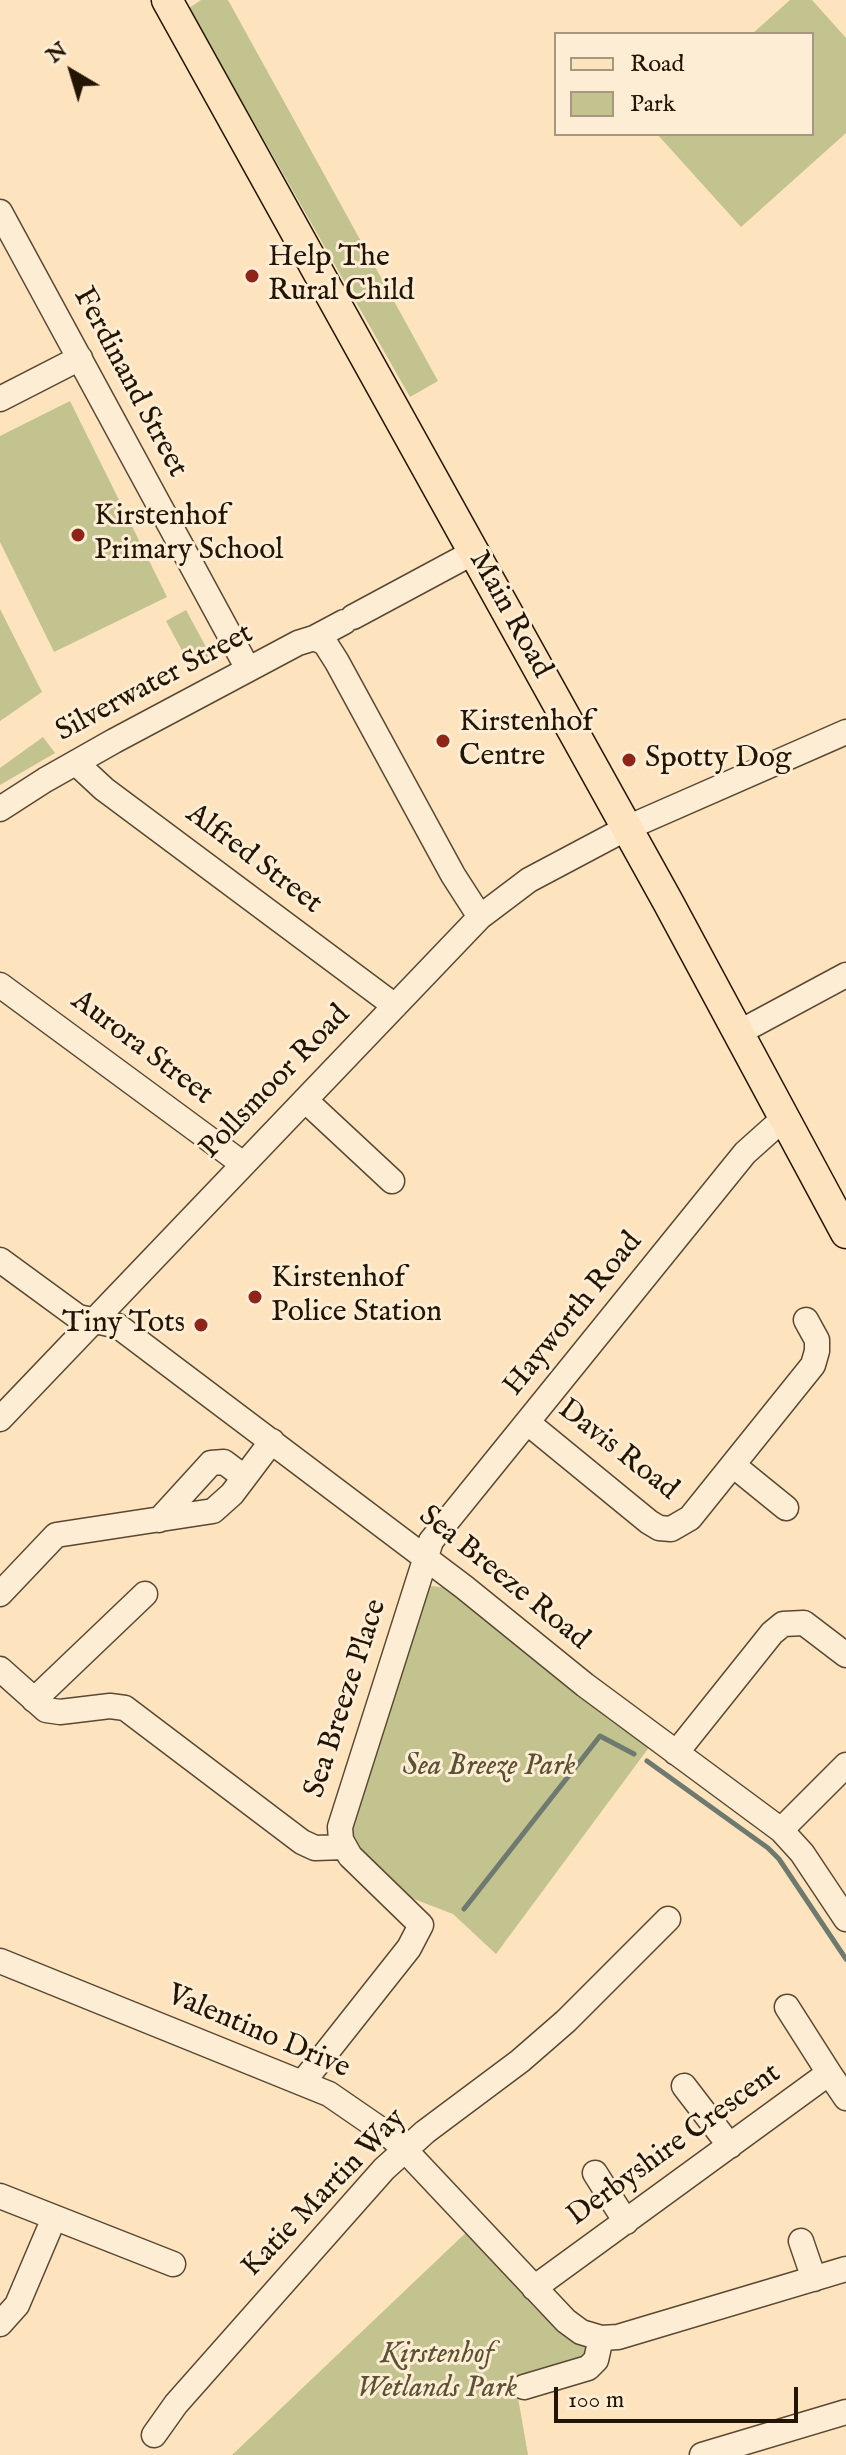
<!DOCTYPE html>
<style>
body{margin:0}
#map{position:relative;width:846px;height:2455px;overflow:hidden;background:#fde3be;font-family:"IM FELL English",serif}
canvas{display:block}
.legend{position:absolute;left:554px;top:32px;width:260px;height:104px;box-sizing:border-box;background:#feedd5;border:2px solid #a69781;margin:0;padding:10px 14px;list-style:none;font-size:24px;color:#231503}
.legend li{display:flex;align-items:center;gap:16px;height:40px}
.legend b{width:40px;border:2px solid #a69781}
.north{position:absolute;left:32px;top:32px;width:80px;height:80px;-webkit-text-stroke:6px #feedd5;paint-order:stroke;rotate:322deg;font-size:22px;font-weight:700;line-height:32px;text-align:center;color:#231503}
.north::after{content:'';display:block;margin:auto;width:28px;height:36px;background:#231503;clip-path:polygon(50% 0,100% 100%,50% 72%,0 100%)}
.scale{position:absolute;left:554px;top:2387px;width:244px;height:36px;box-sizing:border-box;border:4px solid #231503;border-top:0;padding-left:10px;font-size:24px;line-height:28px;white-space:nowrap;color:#231503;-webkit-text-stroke:6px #feedd5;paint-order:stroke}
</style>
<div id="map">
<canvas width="846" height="2455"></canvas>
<ul class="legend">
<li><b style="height:10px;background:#fde3be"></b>Road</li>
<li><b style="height:22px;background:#c2c38f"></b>Park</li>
</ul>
<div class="north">N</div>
<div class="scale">100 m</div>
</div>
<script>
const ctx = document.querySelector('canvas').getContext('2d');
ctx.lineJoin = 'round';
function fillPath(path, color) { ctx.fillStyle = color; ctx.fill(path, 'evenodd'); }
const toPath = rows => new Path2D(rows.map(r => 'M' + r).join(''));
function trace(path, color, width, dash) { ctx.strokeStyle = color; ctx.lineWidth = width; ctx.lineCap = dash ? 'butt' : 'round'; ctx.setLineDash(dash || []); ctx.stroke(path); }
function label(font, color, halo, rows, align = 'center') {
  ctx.font = font + ' "IM FELL English",serif'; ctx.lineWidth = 6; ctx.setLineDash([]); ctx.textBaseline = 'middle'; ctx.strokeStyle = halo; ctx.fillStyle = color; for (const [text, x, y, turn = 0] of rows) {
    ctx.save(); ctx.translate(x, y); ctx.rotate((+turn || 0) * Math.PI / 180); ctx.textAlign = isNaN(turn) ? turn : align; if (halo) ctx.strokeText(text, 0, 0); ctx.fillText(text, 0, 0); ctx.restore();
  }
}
fillPath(toPath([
 [201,0,228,0,438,381,410,397,189,8],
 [790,0,812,0,846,38,846,133,741,227,657,134,812,134,812,34,752,34],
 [70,401,167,597,54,652,0,542,0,436],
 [0,609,42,692,0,721],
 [186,610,212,658,192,669,166,621],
 [43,737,55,753,0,785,0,768],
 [431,1586,450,1588,650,1746,496,1954,453,1914,406,1896,354,1848,347,1832,419,1598],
 [475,2224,600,2350,517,2392,528,2455,232,2455]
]), '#c2c38f');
trace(toPath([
 [647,1761,768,1848,779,1859,846,1959],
 [464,1909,600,1736,634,1754]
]), '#6e7a6f', 5);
const minor = toPath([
 [0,212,248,669],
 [0,399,80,358],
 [353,617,474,552],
 [314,638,325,643,337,662,453,875,480,917],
 [76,763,104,789,395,1006],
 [0,809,45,780,114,741,298,643,314,638,344,622],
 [0,985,243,1164],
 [738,1033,846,975],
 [305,1100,392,1181],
 [0,1260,78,1317,118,1326,464,1587,585,1685,781,1830,802,1853,846,1919],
 [0,1419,480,917,529,880,627,828,846,732],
 [528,1423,649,1522,659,1528,671,1529,690,1518,813,1365,817,1351,817,1340,806,1320],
 [733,1465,786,1508],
 [159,1520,211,1463,224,1462,244,1477],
 [0,1594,56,1535,213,1511,232,1494,272,1441],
 [0,1669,46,1710,60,1712,110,1706,125,1708,302,1842,315,1848,345,1847],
 [34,1700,145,1594],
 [676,1753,772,1633,783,1624,804,1623,846,1655],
 [781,1830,846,1765],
 [0,1961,329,2094,390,2136,404,2149,566,2321,581,2332,601,2338,618,2337,846,2269],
 [787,2007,829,2073],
 [303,2082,409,1948,421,1925,350,1856,341,1840,340,1827,431,1541,745,1153,783,1119],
 [684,2086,730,2146],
 [595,2173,626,2222],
 [0,2196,173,2264],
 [801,2241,814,2279],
 [534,2288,829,2073,846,2098],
 [0,2324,17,2305,54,2218],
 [524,2387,588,2368,596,2360,601,2338],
 [154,2435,176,2404,384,2169,425,2132,520,2061,566,2021,668,1919],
 [702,2455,846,2412]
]);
const major = toPath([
 [167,0,668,902,846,1233]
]);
trace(minor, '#5a4832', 27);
trace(major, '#231503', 33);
trace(minor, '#feedd5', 24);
trace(major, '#fde3be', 30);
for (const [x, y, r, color] of [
 [252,276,8,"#8f2418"],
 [78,535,8,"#8f2418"],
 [443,741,8,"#8f2418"],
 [629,760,8,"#8f2418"],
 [255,1297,8,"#8f2418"],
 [201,1325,8,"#8f2418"]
]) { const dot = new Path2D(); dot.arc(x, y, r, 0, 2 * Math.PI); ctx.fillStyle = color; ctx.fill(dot); trace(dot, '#feedd5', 3); }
label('30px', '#231503', '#feedd5', [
 ["Help The",268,259],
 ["Rural Child",268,293],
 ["Kirstenhof",94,518],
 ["Primary School",94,552],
 ["Kirstenhof",459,724],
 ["Centre",459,758],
 ["Spotty Dog",645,760],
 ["Kirstenhof",271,1280],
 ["Police Station",271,1314],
 ["Tiny Tots",185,1325,"right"]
], 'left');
label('30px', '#231503', '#feedd5', [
 ["Ferdinand Street",129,383,62],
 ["Main Road",509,615,61],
 ["Silverwater Street",155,684,-28],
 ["Alfred Street",253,860,37],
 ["Aurora Street",141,1049,37],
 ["Pollsmoor Road",276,1083,-46],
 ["Hayworth Road",574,1315,-51],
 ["Davis Road",617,1451,38],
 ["Sea Breeze Road",503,1579,39],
 ["Sea Breeze Place",347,1699,-72],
 ["Valentino Drive",258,2033,23],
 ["Derbyshire Crescent",675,2146,-36],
 ["Katie Martin Way",325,2194,-46]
]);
label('italic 30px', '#5b5234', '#feedd5', [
 ["Sea Breeze Park",489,1768],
 ["Kirstenhof",437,2356],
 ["Wetlands Park",437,2390]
]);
</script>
